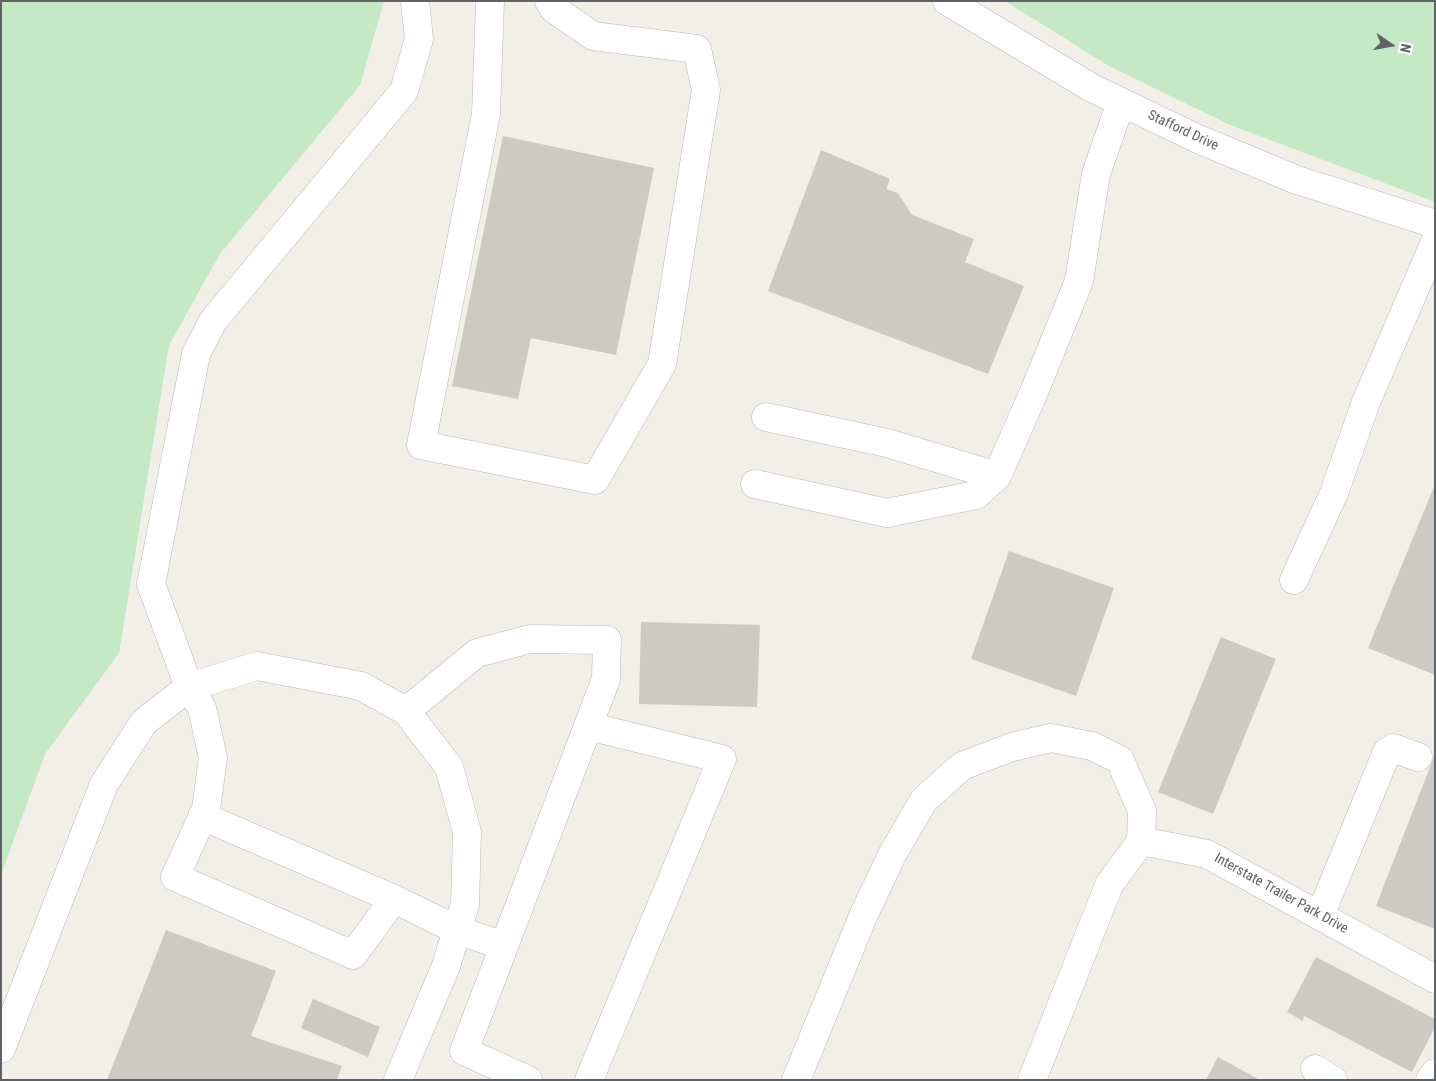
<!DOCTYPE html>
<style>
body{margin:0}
#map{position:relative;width:1436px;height:1081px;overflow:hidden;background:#f1efe8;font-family:"Roboto Condensed",sans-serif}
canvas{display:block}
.frame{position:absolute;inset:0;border:2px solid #5f6368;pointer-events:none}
.north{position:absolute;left:1366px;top:20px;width:50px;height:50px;-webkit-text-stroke:4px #fff;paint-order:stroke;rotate:102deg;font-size:14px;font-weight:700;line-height:20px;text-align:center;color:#5f6368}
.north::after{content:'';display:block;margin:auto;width:18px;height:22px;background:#5f6368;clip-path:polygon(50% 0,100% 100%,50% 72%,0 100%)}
</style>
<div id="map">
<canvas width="1436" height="1081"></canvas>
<div class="frame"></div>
<div class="north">N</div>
</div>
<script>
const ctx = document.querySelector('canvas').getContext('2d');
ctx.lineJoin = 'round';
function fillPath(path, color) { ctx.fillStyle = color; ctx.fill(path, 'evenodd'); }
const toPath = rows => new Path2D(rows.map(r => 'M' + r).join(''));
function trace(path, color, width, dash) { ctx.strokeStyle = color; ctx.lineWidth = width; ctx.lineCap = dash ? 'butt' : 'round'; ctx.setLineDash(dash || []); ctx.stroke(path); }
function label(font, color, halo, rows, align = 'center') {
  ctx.font = font + ' "Roboto Condensed",sans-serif'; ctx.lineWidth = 4; ctx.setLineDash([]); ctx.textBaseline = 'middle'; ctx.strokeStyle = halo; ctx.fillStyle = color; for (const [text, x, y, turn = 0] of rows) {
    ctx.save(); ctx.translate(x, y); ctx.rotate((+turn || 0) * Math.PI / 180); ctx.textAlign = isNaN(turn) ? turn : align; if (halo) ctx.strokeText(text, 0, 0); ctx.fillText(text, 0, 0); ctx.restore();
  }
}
fillPath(toPath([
 [1,1,384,1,360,85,220,254,169,345,119,653,45,754,1,875],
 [1005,1,1435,1,1435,202,1230,125,1109,66]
]), '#c5e8c5');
fillPath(toPath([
 [503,136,654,168,616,355,531,338,518,399,452,386],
 [821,150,890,179,886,189,898,193,912,215,974,239,965,262,1024,286,988,374,768,291],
 [1435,484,1435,675,1368,648],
 [1009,551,1114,588,1076,696,971,659],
 [641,622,760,625,757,707,639,704],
 [1221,637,1276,659,1213,814,1158,792],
 [1435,754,1435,929,1376,906],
 [166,930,276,971,251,1036,342,1066,337,1080,107,1080],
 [1316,957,1435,1019,1435,1027,1412,1072,1304,1016,1303,1021,1287,1012],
 [313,999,380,1027,368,1057,301,1028],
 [1218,1057,1260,1080,1206,1080]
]), '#cccac5');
const minor = toPath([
 [415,1,419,39,404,91,213,321,196,354,151,584,189,687,202,708,213,758,206,809,175,877,353,955,394,899,457,930,504,946],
 [490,1,486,114,421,445,595,480,662,364,706,90,697,49,593,36,554,9,549,1],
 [947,1,1092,88,1198,139,1297,180,1435,224],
 [766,417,887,443,997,476],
 [755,484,887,513,976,495,997,476,1034,392,1079,281,1096,174,1121,102],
 [1294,580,1334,493,1366,402,1435,242],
 [406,711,477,653,530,639,607,640,606,679,464,1051,528,1080],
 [588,726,722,759,589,1080],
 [202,816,394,899],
 [1320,916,1387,752,1393,748,1418,757],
 [1,1049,104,784,144,722,189,687,257,666,361,686,406,711,449,767,467,832,465,904,446,966,398,1080],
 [1315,1069,1333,1080],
 [796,1080,864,914,893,853,924,800,962,766,1012,747,1051,738,1092,746,1120,760,1142,811,1141,841],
 [1032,1080,1109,885,1141,841,1207,854,1435,979],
 [1430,1080,1435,1073]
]);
trace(minor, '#b5b8bc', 29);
trace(minor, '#fff', 28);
label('14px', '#5f6368', '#fff', [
 ["Stafford Drive",1183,131,25],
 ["Interstate Trailer Park Drive",1281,894,29]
]);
</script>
